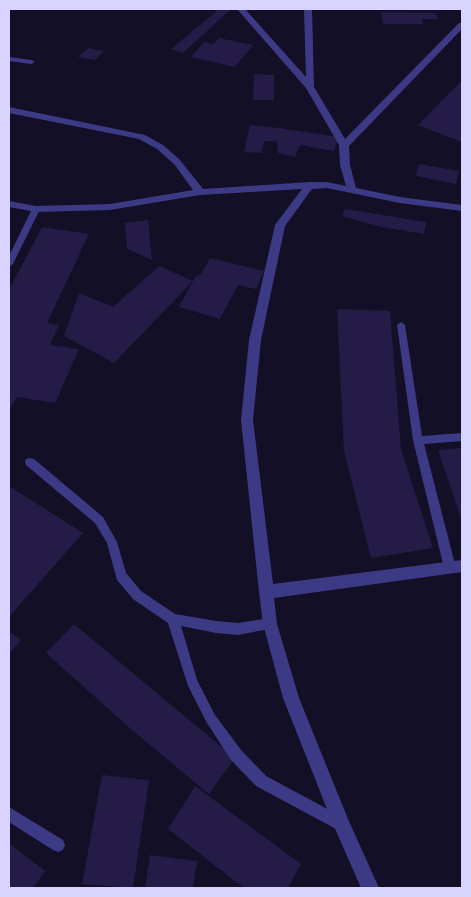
<!DOCTYPE html>
<style>
body{margin:0}
#map{position:relative;width:471px;height:897px;overflow:hidden;background:#130f26;font-family:Roboto,sans-serif}
canvas{display:block}
.frame{position:absolute;inset:0;border:10px solid #d9d4ff;pointer-events:none}
</style>
<div id="map">
<canvas width="471" height="897"></canvas>
<div class="frame"></div>
</div>
<script>
const ctx = document.querySelector('canvas').getContext('2d');
ctx.lineJoin = 'round';
function fillPath(path, color) { ctx.fillStyle = color; ctx.fill(path, 'evenodd'); }
const toPath = rows => new Path2D(rows.map(r => 'M' + r).join(''));
fillPath(toPath([
 [219,9,231,9,183,53,171,49],
 [381,12,436,13,438,19,422,19,423,24,383,24],
 [219,38,253,45,235,67,191,57,204,42,213,44],
 [88,48,104,51,95,60,78,57],
 [254,74,274,75,274,100,253,100],
 [462,80,462,142,418,125],
 [250,125,279,128,339,137,334,151,300,145,295,157,278,153,277,142,264,141,262,153,244,152],
 [419,164,459,171,456,184,416,176],
 [345,209,426,222,424,234,377,226,342,216],
 [148,220,152,260,127,249,125,223],
 [42,227,89,234,47,323,59,325,50,345,79,349,55,403,17,397,9,410,9,290],
 [210,258,264,271,256,289,238,285,220,319,179,307,193,281,114,363,64,336,79,293,113,307,159,266,193,281,198,274,200,276],
 [337,309,390,311,401,449,433,548,371,558,344,451],
 [462,448,462,521,438,450],
 [9,486,83,533,9,617],
 [74,624,235,758,209,794,132,730,46,653],
 [9,631,21,640,9,654],
 [102,775,149,780,133,888,82,884],
 [195,786,301,864,288,888,244,888,168,829],
 [9,843,45,871,33,888,9,888],
 [150,855,197,861,193,888,145,888]
]), '#241b47');
fillPath(toPath([
 [36,206,40,209,13,264,9,267,9,256,32,209,36,206],
 [401,322,405,325,422,436,462,433,462,441,424,444,456,568,454,572,450,573,446,572,444,568,413,440,397,325,401,322],
 [30,458,34,459,103,517,117,542,126,573,141,591,175,614,216,621,238,623,270,618,274,620,276,624,274,628,238,635,216,633,181,626,197,680,215,715,241,750,266,776,346,819,348,824,346,829,341,831,336,829,256,786,231,760,207,723,188,686,168,623,133,599,117,580,107,543,95,523,26,465,25,462,26,459,30,458],
 [9,807,63,840,65,845,63,850,58,852,53,850,9,822,9,807]
]), '#3d3a85');
fillPath(toPath([
 [237,9,245,9,306,77,304,9,312,9,314,87,345,139,459,23,462,23,462,29,349,146,350,165,356,188,400,197,462,205,462,211,400,203,327,188,312,189,285,226,261,340,253,420,273,584,462,560,462,572,274,598,277,624,299,698,348,819,379,888,361,888,333,824,283,698,263,624,259,592,241,420,249,340,275,225,302,189,200,195,110,210,36,212,9,207,9,201,36,206,110,204,193,190,174,164,157,149,139,139,9,113,9,107,145,135,163,145,180,160,203,189,310,182,327,182,346,186,340,165,339,145,306,88,237,9],
 [9,57,31,60,35,62,31,64,9,61,9,57]
]), '#3d3a85');
</script>
